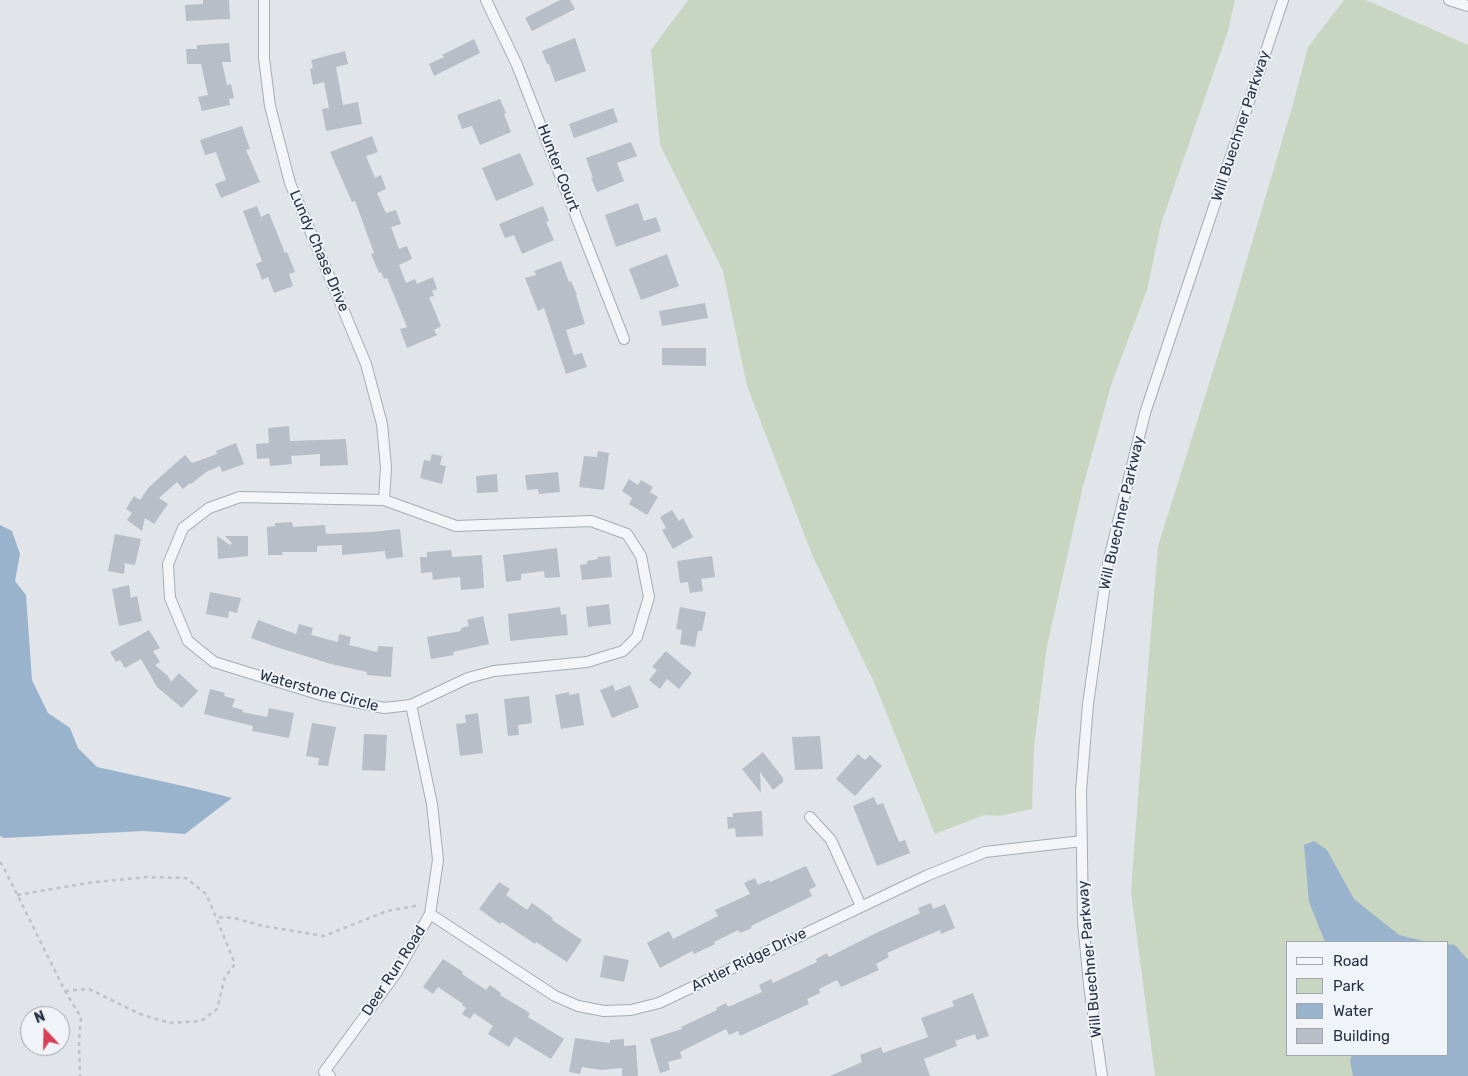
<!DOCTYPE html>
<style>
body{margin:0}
#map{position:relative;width:1468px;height:1076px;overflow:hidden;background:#e1e5ea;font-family:Rubik,sans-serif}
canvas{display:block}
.legend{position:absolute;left:1286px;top:941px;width:162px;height:115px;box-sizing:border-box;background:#f0f3f7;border:1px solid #a0a6af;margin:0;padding:6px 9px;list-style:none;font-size:15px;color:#283243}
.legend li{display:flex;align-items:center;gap:10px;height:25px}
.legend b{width:25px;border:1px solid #a0a6af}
.north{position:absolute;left:20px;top:1006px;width:50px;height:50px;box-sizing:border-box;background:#f0f3f7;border:1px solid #a0a6af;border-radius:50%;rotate:339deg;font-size:14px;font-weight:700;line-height:20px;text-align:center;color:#283243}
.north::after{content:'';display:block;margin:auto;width:18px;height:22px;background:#d63f59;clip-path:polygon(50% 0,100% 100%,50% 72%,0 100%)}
</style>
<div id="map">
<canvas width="1468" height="1076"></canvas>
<ul class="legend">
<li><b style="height:6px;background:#f4f5f8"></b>Road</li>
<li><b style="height:14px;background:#c7d5c1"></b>Park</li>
<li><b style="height:14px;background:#9ab3cc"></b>Water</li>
<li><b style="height:14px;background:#b7bec8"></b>Building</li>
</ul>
<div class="north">N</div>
</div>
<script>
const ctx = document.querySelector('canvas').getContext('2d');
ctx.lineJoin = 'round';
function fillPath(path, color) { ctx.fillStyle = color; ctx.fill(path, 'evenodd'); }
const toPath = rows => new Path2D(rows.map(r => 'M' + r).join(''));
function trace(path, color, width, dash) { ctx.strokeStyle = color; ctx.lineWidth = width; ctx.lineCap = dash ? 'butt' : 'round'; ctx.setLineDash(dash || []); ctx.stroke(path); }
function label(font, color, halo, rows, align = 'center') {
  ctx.font = font + ' Rubik,sans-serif'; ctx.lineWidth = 4; ctx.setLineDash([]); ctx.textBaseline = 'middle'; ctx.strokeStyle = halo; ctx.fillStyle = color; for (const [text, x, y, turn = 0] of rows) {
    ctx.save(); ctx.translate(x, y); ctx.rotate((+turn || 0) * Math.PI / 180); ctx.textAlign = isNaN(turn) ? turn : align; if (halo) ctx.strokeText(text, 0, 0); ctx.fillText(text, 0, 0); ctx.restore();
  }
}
fillPath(toPath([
 [688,0,1235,0,1228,31,1161,224,1147,290,1112,382,1083,486,1047,646,1034,746,1032,809,999,816,984,815,935,834,874,682,813,557,747,386,723,271,660,145,651,50],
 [1344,0,1366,0,1468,45,1468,1076,1155,1076,1131,891,1144,718,1158,546,1229,320,1293,104,1308,47],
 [1287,942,1447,942,1447,1055,1287,1055]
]), '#c7d5c1');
fillPath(toPath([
 [0,525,12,531,20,554,15,581,26,595,32,680,48,713,70,728,78,748,97,767,201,790,232,798,185,834,144,831,4,838,0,836],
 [1314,841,1327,850,1354,899,1399,935,1427,942,1325,942,1309,902,1304,845],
 [1447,944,1455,945,1468,960,1468,1076,1353,1076,1350,1060,1352,1055,1447,1055]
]), '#9ab3cc');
fillPath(toPath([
 [203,0,229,0,230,19,186,21,185,5,203,4],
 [560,0,570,0,575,9,532,31,525,18],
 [575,38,586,71,555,82,549,64,547,64,542,51],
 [474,39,480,53,434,76,429,64,444,57,442,55],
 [229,43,231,62,222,62,227,85,231,84,234,98,229,99,230,105,202,111,198,97,208,95,201,64,187,64,186,49,197,49,197,45],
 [345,51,348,64,336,67,343,105,358,102,362,124,326,131,322,109,329,108,324,82,313,85,310,69,313,68,311,60],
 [500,99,506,113,504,114,511,132,480,145,472,126,462,129,457,115],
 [613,108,618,122,574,138,569,124],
 [242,126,250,149,246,150,260,182,221,198,215,184,226,180,216,152,205,155,200,140],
 [372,136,378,152,366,156,375,178,381,175,386,189,377,193,386,213,396,210,401,224,391,227,399,249,407,246,412,259,399,265,406,283,415,279,417,284,433,277,437,289,432,291,434,296,429,297,441,326,434,330,437,335,407,348,400,329,407,327,387,278,384,279,381,272,379,273,371,254,374,253,355,201,352,202,330,152],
 [631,142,637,156,617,163,624,181,597,192,591,178,593,178,586,158],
 [520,153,534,185,496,201,482,168],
 [638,203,644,221,656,217,661,231,616,247,605,215],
 [257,206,261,217,269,213,285,253,287,252,295,272,289,274,293,286,274,293,268,277,262,280,256,264,262,261,243,211],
 [543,206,549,221,546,222,554,240,522,254,514,235,505,238,499,224],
 [667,254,679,286,641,300,629,269],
 [561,261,569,282,571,281,577,295,576,295,585,324,566,330,574,355,582,353,587,367,566,374,544,308,538,311,525,278,536,275,534,271],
 [705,303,708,318,662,326,659,311],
 [662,348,706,348,706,366,662,365],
 [289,426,290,441,346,439,348,465,320,466,320,454,291,456,292,464,270,466,269,458,257,459,256,444,269,443,268,428],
 [236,443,244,464,222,472,220,466,206,472,191,484,190,483,183,489,177,482,159,498,168,504,154,524,145,518,142,531,127,520,132,513,126,509,134,496,140,500,149,487,185,455,192,463,217,454,216,451],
 [598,451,609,453,604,490,579,487,584,456,597,457],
 [432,454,442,456,440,465,446,466,442,484,420,478,424,460,430,461],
 [558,472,560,492,539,494,538,489,527,490,525,475],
 [497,474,498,492,477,493,476,476],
 [629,479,638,485,641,480,653,487,650,492,658,497,647,515,629,504,632,498,622,491],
 [672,510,679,521,683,518,693,537,673,549,662,530,666,528,660,517],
 [292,522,293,527,325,525,326,534,372,532,400,529,403,557,386,559,385,551,342,555,342,545,317,546,317,552,282,552,283,555,268,555,267,527,275,526,275,523],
 [115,534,141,539,135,565,124,563,125,567,124,574,108,571],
 [217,536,230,545,232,543,225,536,248,536,248,556,218,559],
 [557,548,560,577,545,578,544,571,521,574,521,580,506,582,503,555],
 [451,550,452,557,482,555,484,588,461,590,460,577,433,580,432,572,421,573,420,557,427,557,427,552],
 [610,556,612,577,582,580,580,565,587,564,587,561,598,559,597,557],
 [712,556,715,577,701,579,703,591,690,593,688,582,680,583,677,561],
 [129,585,131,598,137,596,142,621,119,626,112,589],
 [210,592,241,598,237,613,229,611,228,618,206,614],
 [609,604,611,624,588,627,586,607],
 [560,607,561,615,566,614,568,635,510,641,508,614],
 [680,607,706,612,702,631,698,631,695,647,680,644,682,630,676,629],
 [483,616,489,644,453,652,454,655,431,659,427,637,461,631,461,628,469,626,467,620],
 [258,620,296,634,299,624,313,628,311,635,338,642,339,634,351,637,349,645,377,652,378,646,393,647,391,677,367,675,367,672,331,664,273,646,251,638],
 [149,630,160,648,153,651,160,662,155,665,168,676,171,682,179,673,198,691,182,708,157,687,141,659,125,668,120,660,116,662,110,652],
 [666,651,692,673,679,689,667,679,660,689,649,680,657,670,652,667],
 [613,685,615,691,630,685,639,707,612,718,600,690],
 [210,689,225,693,224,696,235,699,232,707,243,710,242,712,267,717,269,708,294,713,289,738,252,731,253,726,204,714],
 [569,692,569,695,579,693,584,725,561,729,555,695],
 [529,696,532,723,518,725,519,735,508,736,504,699],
 [478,713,483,753,460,756,456,724,466,723,465,715],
 [312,723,336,727,328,766,318,765,319,758,306,756],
 [364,734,387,735,385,771,362,770],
 [820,736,823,769,795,770,792,737],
 [763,752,783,778,783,782,773,790,760,772,761,793,742,769],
 [858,754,865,760,870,755,882,766,855,796,836,779],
 [874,797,877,805,883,803,899,842,905,840,910,853,877,866,853,806],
 [762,811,763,836,736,837,735,828,728,829,727,817,733,817,733,813],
 [806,866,816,886,809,890,812,896,751,926,752,928,740,933,738,930,714,942,715,944,694,954,692,951,660,968,647,943,669,931,673,939,718,916,715,910,750,894,744,883,755,878,758,885,769,880,770,882],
 [499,882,510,889,506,895,527,910,532,903,553,918,552,920,582,940,567,962,536,942,535,944,502,922,500,924,479,909],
 [931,903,933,909,945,904,955,928,941,934,940,930,887,953,889,957,876,964,879,970,841,987,837,980,819,989,820,993,807,999,809,1004,740,1036,738,1031,729,1035,726,1029,680,1052,682,1058,668,1062,670,1070,660,1073,650,1039,682,1029,681,1027,717,1010,716,1008,726,1003,728,1007,762,992,759,985,771,979,773,983,817,962,816,959,827,953,829,957,878,932,920,913,918,908],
 [604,955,629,960,624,982,600,977],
 [443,959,463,972,462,974,486,990,490,985,501,993,500,995,530,1013,528,1017,564,1039,551,1059,515,1037,509,1047,488,1034,493,1026,474,1013,470,1019,462,1014,466,1008,462,1005,463,1004,438,987,433,994,423,987],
 [973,993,989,1036,977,1040,975,1034,955,1041,957,1046,924,1059,930,1076,830,1076,862,1062,860,1055,881,1047,883,1053,928,1037,921,1018,954,1006,952,1001],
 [575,1038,610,1043,610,1040,624,1039,624,1046,636,1045,638,1076,622,1076,622,1068,601,1070,582,1067,580,1074,569,1072]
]), '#b7bec8');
const street = toPath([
 [264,0,264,58,270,106,290,183,366,364,382,424,386,467,384,500],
 [486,0,517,65,624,339],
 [1449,0,1468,6],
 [240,497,384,500,456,526,591,521,627,534,641,556,649,597,637,637,623,651,587,662,494,671,468,678,411,705,384,708,321,695,214,662,188,641,170,598,168,564,183,528,209,508,240,497],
 [810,817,831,840,861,906],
 [430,914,555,996,578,1006,604,1011,631,1010,659,1003,926,876,985,852,1082,841],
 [330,1076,324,1072,397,972,430,914,438,860,432,804,411,705],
 [1102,1076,1089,985,1083,921,1081,791,1088,704,1108,563,1145,413,1283,0]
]);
trace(street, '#a6acb5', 12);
trace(toPath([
 [0,862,3,866,65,991,81,1017,79,1041,80,1076],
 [17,895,87,883,146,877,186,878,206,894,216,917,234,918,263,926,324,936,387,911,420,905],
 [65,991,89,989,140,1014,170,1023,201,1021,217,1009,225,977,235,964,216,917]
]), '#bfc2c9', 2.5, [4, 4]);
trace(street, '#f4f5f8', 10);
label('15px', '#283243', '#f0f3f7', [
 ["Will Buechner Parkway",1241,126,-72],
 ["Hunter Court",558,168,69],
 ["Lundy Chase Drive",319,251,67],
 ["Will Buechner Parkway",1122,513,-77],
 ["Waterstone Circle",319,691,15],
 ["Will Buechner Parkway",1090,959,-95],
 ["Antler Ridge Drive",749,960,-26],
 ["Deer Run Road",394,971,-57]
]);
</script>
